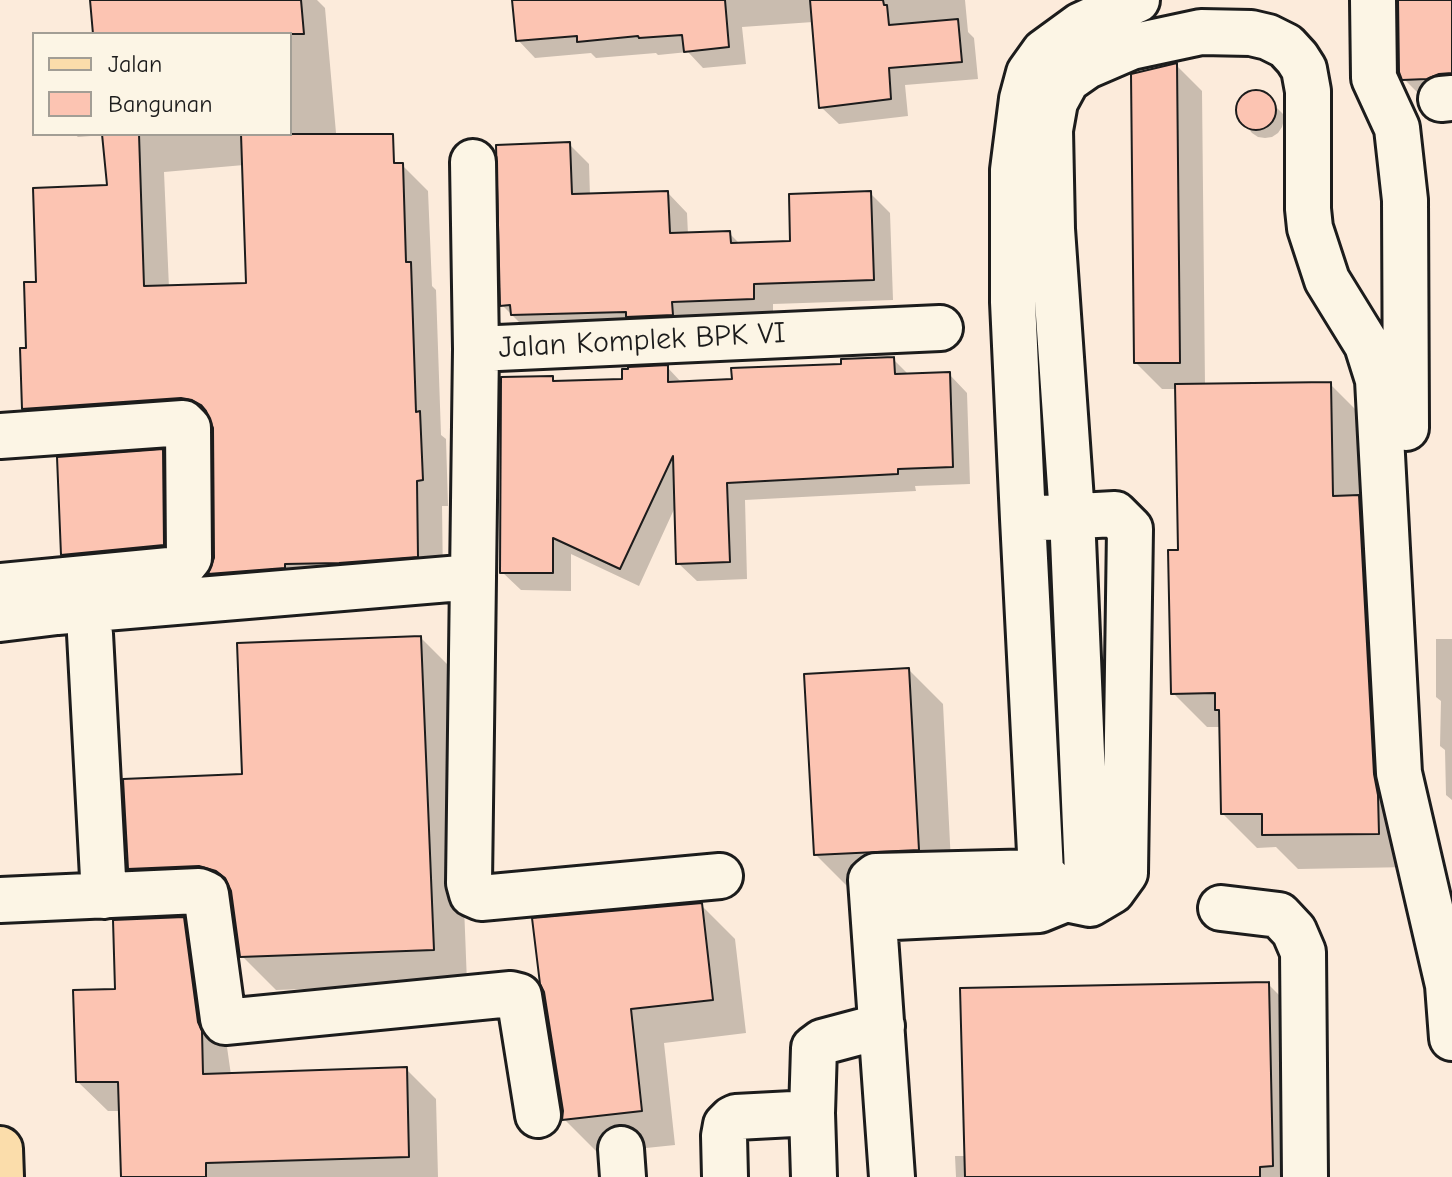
<!DOCTYPE html>
<style>
body{margin:0}
#map{position:relative;width:1452px;height:1177px;overflow:hidden;background:#fcebdb;font-family:"Comic Neue",sans-serif}
canvas{display:block}
.legend{position:absolute;left:32px;top:32px;width:260px;height:104px;box-sizing:border-box;background:#fcf5e5;border:2px solid #a29e95;margin:0;padding:10px 14px;list-style:none;font-size:24px;color:#1c1c1c}
.legend li{display:flex;align-items:center;gap:16px;height:40px}
.legend b{width:40px;border:2px solid #a29e95}
</style>
<div id="map">
<canvas width="1452" height="1177"></canvas>
<ul class="legend">
<li><b style="height:10px;background:#fbddab"></b>Jalan</li>
<li><b style="height:22px;background:#fcc4b2"></b>Bangunan</li>
</ul>
</div>
<script>
const ctx = document.querySelector('canvas').getContext('2d');
ctx.lineJoin = 'round';
function fillPath(path, color) { ctx.fillStyle = color; ctx.fill(path, 'evenodd'); }
const toPath = rows => new Path2D(rows.map(r => 'M' + r).join(''));
function trace(path, color, width, dash) { ctx.strokeStyle = color; ctx.lineWidth = width; ctx.lineCap = dash ? 'butt' : 'round'; ctx.setLineDash(dash || []); ctx.stroke(path); }
function label(font, color, halo, rows, align = 'center') {
  ctx.font = font + ' "Comic Neue",sans-serif'; ctx.lineWidth = 8; ctx.setLineDash([]); ctx.textBaseline = 'middle'; ctx.strokeStyle = halo; ctx.fillStyle = color; for (const [text, x, y, turn = 0] of rows) {
    ctx.save(); ctx.translate(x, y); ctx.rotate((+turn || 0) * Math.PI / 180); ctx.textAlign = isNaN(turn) ? turn : align; if (halo) ctx.strokeText(text, 0, 0); ctx.fillText(text, 0, 0); ctx.restore();
  }
}
fillPath(toPath([
 [92,0,317,0,325,8,339,167,402,165,428,191,432,286,436,290,441,435,446,439,448,506,442,506,443,582,236,599,210,574,216,558,214,424,50,434,24,409,28,350,38,283,109,187,104,135,78,137,74,134,290,134,290,34,95,34],
 [244,165,248,285,169,288,164,172],
 [515,0,965,0,968,32,974,38,978,79,905,85,908,116,839,124,821,107,813,22,742,27,746,64,703,68,688,52,658,55,656,53,596,58,591,53,535,58,518,40],
 [1403,0,1452,0,1452,91,1421,96,1404,79],
 [1176,65,1202,91,1205,386,1330,384,1364,418,1412,867,1298,869,1276,847,1257,848,1223,814,1222,727,1207,727,1173,693,1180,552,1177,389,1162,389,1136,363],
 [1256,92,1263,94,1283,114,1284,120,1282,127,1278,133,1272,137,1265,138,1258,137,1252,133,1239,117,1239,104,1249,93],
 [569,144,589,164,590,196,668,193,687,213,688,235,729,233,741,245,792,243,870,193,890,213,893,300,773,304,773,318,522,325,502,305],
 [893,359,910,376,949,374,967,393,970,484,915,486,916,491,745,500,747,579,697,581,678,563,676,505,639,586,571,554,571,591,521,590,502,572,552,378,557,383,625,381,667,367,682,383,734,381],
 [162,452,189,478,190,571,89,581,63,554],
 [421,638,455,672,467,983,276,990,242,956,234,899,164,902,130,868],
 [1436,639,1452,639,1452,800,1446,795,1445,750,1440,746,1441,701,1436,697],
 [909,670,943,704,952,883,850,889,816,855],
 [701,905,735,939,746,1033,664,1043,675,1145,598,1153,564,1119,565,1111,546,991],
 [183,919,213,949,231,1075,406,1069,436,1099,438,1177,123,1177,121,1111,108,1111,78,1082,117,991],
 [1268,984,1302,1018,1305,1177,956,1177,955,1156,966,1156]
]), '#0003');
const building = toPath([
 [90,0,301,0,304,34,93,34,90,0],
 [512,0,725,0,729,47,684,52,682,35,639,38,638,36,577,42,577,36,516,41,512,0],
 [810,0,883,0,884,5,887,5,889,25,958,19,962,62,889,68,891,99,819,108,810,0],
 [1398,0,1452,0,1452,73,1439,74,1427,79,1402,80,1399,72,1398,0],
 [1177,63,1180,363,1134,363,1131,74,1177,63],
 '1236 110a20 20 0 1 1 40 0a20 20 0 1 1-40 0Z',
 [102,134,139,134,144,286,246,283,241,134,393,134,394,163,403,163,406,262,411,262,416,412,420,411,423,480,417,481,418,557,339,563,285,564,285,568,208,574,214,558,213,428,206,411,201,405,192,400,181,398,22,409,20,348,26,348,24,282,36,282,33,188,107,185,102,134],
 [570,142,572,194,668,191,670,233,730,231,731,243,790,241,789,194,871,191,874,280,754,284,754,299,672,302,673,315,626,317,626,312,511,315,510,305,500,306,496,145,570,142],
 [894,357,895,374,950,372,953,467,898,469,898,474,727,483,730,562,676,564,673,456,620,569,553,538,553,573,500,573,501,377,553,376,553,381,622,379,622,369,628,369,628,367,668,365,668,382,732,379,731,368,841,364,841,359,894,357],
 [1331,382,1333,496,1359,495,1374,774,1378,795,1379,834,1262,835,1262,814,1221,814,1219,710,1215,710,1215,693,1171,694,1168,550,1178,550,1175,384,1331,382],
 [163,449,164,545,61,555,57,457,163,449],
 [421,636,434,950,240,957,231,891,225,878,216,871,199,866,128,869,123,779,242,774,237,643,421,636],
 [909,668,919,850,814,855,804,674,909,668],
 [702,903,713,1000,631,1009,642,1111,562,1120,563,1111,544,992,540,984,532,918,702,903],
 [184,917,198,1022,202,1031,203,1074,407,1067,409,1157,206,1163,206,1177,121,1177,118,1082,76,1082,73,990,115,989,113,920,184,917],
 [1269,982,1273,1166,1260,1167,1260,1177,965,1177,960,988,1269,982]
]);
fillPath(building, '#fcc4b2');
trace(building, '#1c1c1c', 2);
const minor = toPath([
 [1373,0,1374,78,1397,128,1405,200,1406,428],
 [1441,99,1452,98],
 [473,162,476,349],
 [0,436,183,423,188,428,189,558,180,569,0,586],
 [1023,519,1115,514,1130,529,1125,873,1112,891,1090,904,1066,899,1041,872,1023,519,1013,302,1013,170,1022,99,1029,73,1044,52,1081,25,1137,0],
 [0,619,57,612,473,577],
 [90,634,104,896],
 [720,876,481,898,472,894,469,883,476,349,940,328],
 [0,900,199,891,206,894,223,1019,225,1022,511,994,519,996,538,1115],
 [1221,908,1279,915,1294,931,1303,952,1305,1177],
 [874,918,1039,910,1066,899,1083,883,1087,873,1072,515,1052,229,1050,130,1055,102,1067,80,1087,66,1131,47,1201,32,1251,33,1268,37,1286,46,1297,58,1304,69,1308,91,1308,209,1310,228,1327,280,1367,345,1378,380,1399,773,1448,985,1452,1038],
 [812,1113,814,1177],
 [621,1149,623,1177],
 [725,1177,724,1136,726,1125,732,1119,736,1117,812,1113,814,1048,822,1042,882,1026],
 [892,1177,871,880,876,876,1041,872]
]);
const major = toPath([
 [0,1149,1,1177]
]);
trace(minor, '#1c1c1c', 50);
trace(major, '#1c1c1c', 50);
trace(minor, '#fcf5e5', 44);
trace(major, '#fbddab', 44);
label('30px', '#1c1c1c', '#fcf5e5', [
 ["Jalan Komplek BPK VI",642,341,-3]
]);
</script>
